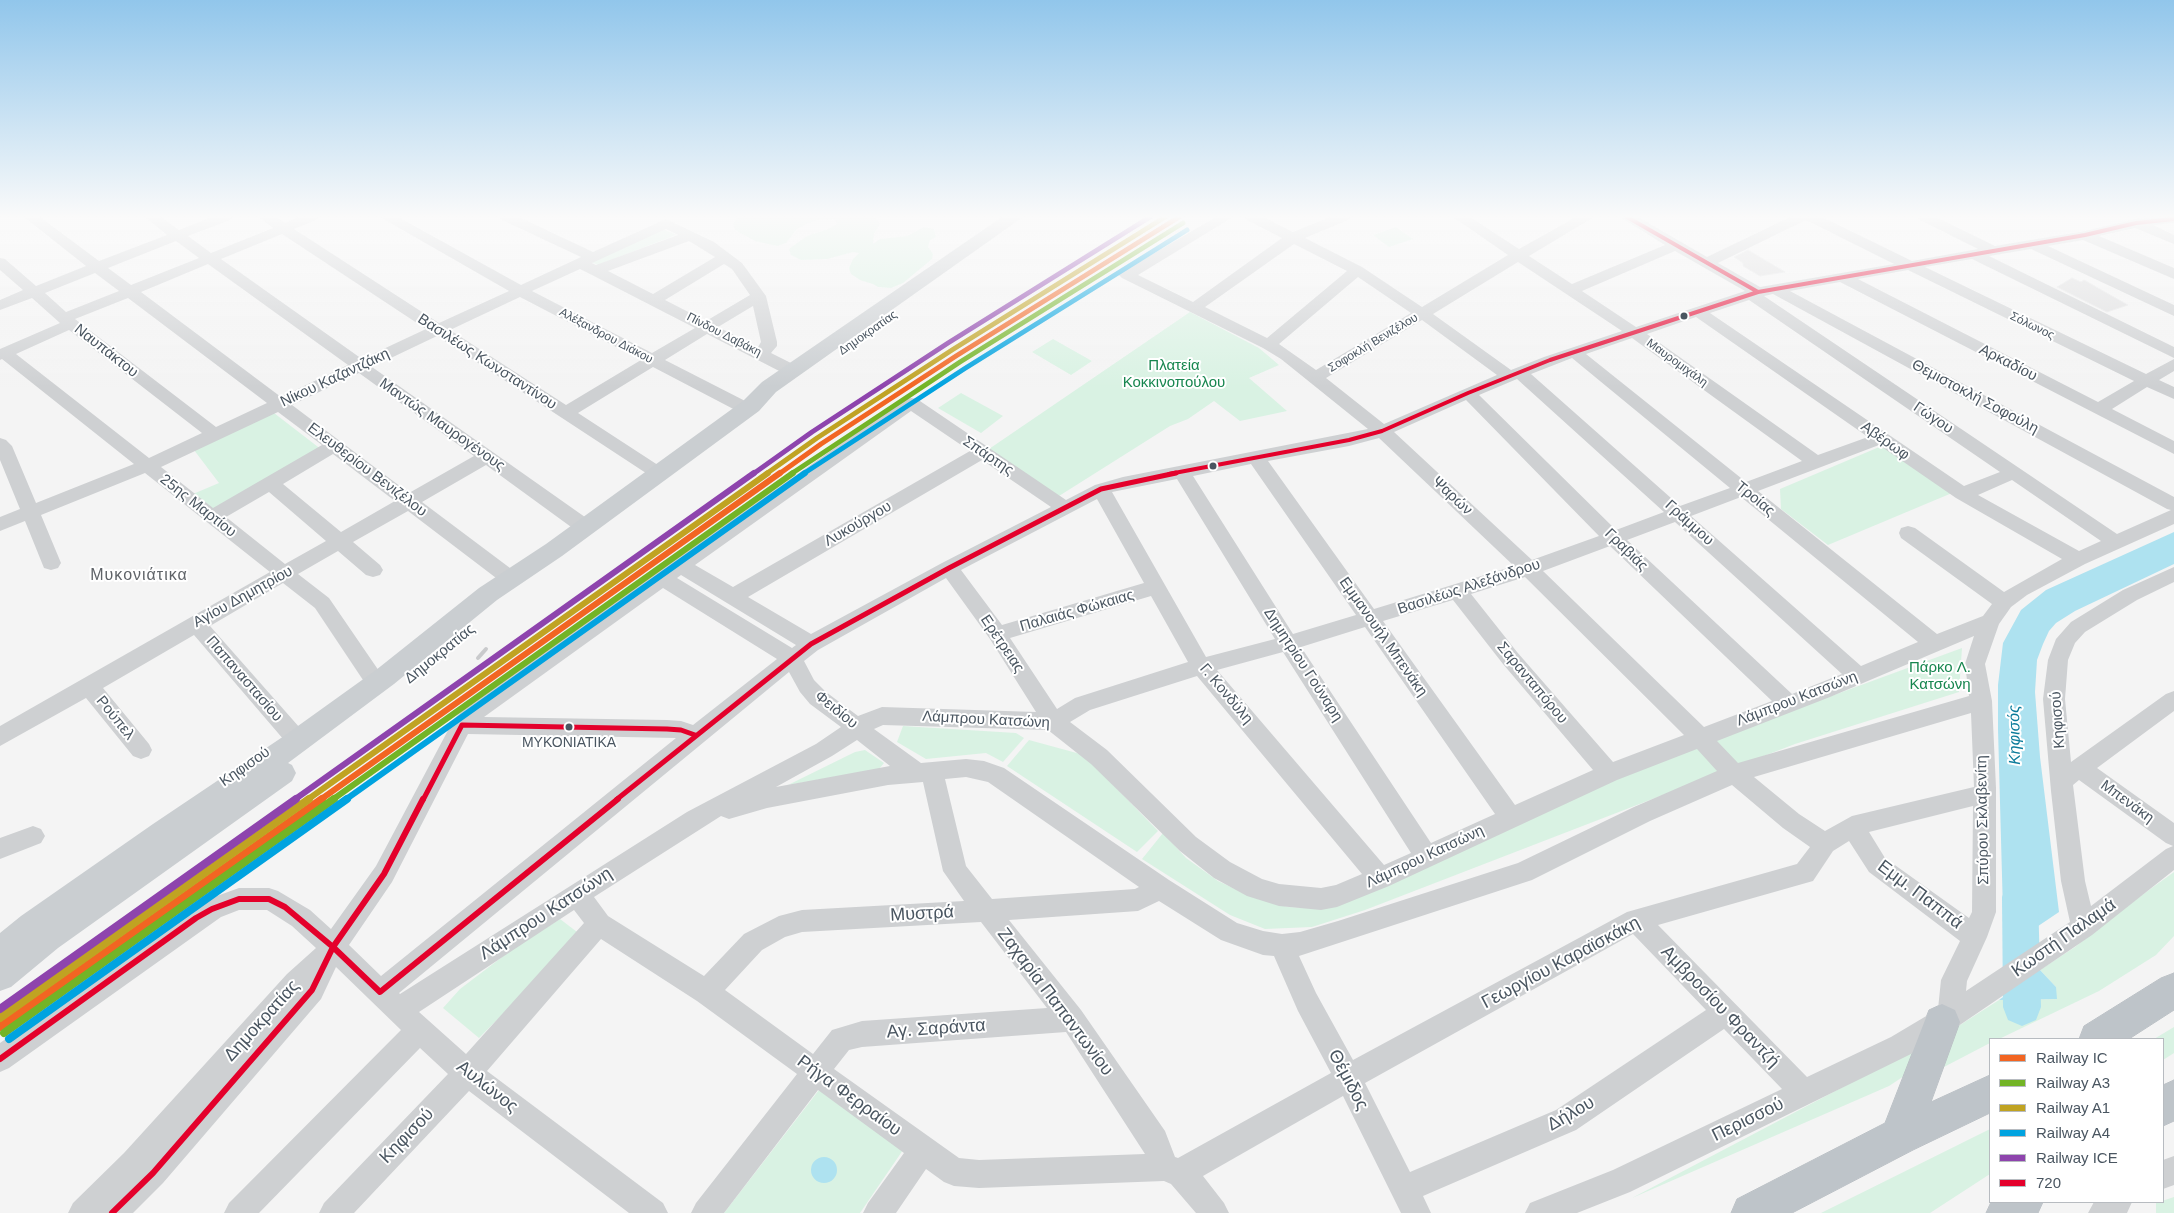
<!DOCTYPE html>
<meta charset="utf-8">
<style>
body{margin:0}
#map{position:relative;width:2174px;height:1213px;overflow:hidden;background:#f4f4f4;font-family:Helvetica,sans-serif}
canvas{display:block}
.legend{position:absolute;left:1989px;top:1038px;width:175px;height:165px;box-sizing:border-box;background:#fff;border:1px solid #b7bbc0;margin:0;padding:6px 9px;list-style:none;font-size:15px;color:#4a5661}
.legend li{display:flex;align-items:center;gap:10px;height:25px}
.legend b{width:25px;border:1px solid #b7bbc0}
</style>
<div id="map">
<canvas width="2174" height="1213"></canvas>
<ul class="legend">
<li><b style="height:6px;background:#f26522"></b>Railway IC</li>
<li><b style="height:6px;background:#73b426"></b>Railway A3</li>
<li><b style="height:6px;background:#c0a322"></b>Railway A1</li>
<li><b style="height:6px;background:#00a3e0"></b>Railway A4</li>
<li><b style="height:6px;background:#8e44ad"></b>Railway ICE</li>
<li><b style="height:6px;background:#e4002b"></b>720</li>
</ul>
</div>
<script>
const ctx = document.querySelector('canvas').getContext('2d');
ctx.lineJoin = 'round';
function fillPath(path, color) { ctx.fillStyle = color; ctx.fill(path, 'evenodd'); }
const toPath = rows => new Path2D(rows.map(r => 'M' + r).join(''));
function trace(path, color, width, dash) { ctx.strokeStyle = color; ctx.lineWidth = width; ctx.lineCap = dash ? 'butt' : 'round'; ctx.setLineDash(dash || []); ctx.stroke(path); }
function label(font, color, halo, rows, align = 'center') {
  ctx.font = font + ' Helvetica,sans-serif'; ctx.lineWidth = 4; ctx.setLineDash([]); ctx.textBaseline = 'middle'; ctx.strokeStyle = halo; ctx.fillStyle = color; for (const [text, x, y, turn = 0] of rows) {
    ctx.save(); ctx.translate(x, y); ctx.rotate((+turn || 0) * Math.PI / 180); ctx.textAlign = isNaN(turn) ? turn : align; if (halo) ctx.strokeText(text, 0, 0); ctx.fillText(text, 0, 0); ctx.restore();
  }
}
fillPath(toPath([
 [741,217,874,217,880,224,874,234,873,244,880,239,907,236,924,227,934,229,936,237,930,240,928,247,933,254,932,259,903,283,891,288,878,287,873,284,860,280,851,274,849,268,853,259,859,253,853,252,827,259,801,260,791,255,789,249,807,236,828,229,837,224,835,219,817,220,804,225,797,229,786,243,777,246,755,241,735,230,733,224,736,219],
 [1396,227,1413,239,1389,247,1373,235],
 [661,228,676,235,598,265,591,262],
 [1190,312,1259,348,1279,365,1249,378,1287,411,1240,421,1214,401,1188,419,1170,426,1059,496,989,449],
 [1053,339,1092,361,1071,375,1032,352],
 [961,393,1003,416,981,433,938,408],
 [274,413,322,450,216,512,193,494,219,483,194,450],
 [1884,445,1952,493,1828,545,1781,509,1780,489],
 [1962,648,1959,692,1795,744,1365,910,1312,927,1265,929,1230,915,1142,859,1163,833,1186,858,1218,881,1253,897,1288,907,1312,908,1687,749],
 [903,726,1016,733,1024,738,1003,762,986,753,926,759,897,742],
 [1029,740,1084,755,1158,831,1137,852,1007,766],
 [865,750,884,763,879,769,788,785,855,752],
 [2174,872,2174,936,2156,955,2099,991,1999,1039,1990,1039,1990,1043,1942,1068,1949,1032,1999,1000,2056,999,2056,987,2040,970,2075,947,2117,913],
 [560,919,581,935,479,1038,443,1008,460,989,514,948],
 [2174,1027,2174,1053,2163,1060,2163,1039,2154,1039],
 [1917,1048,1910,1072,1889,1086,1632,1198],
 [819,1090,903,1150,860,1213,724,1213],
 [1990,1129,1990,1174,1930,1213,1821,1213],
 [2174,1197,2174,1213,2156,1213,2156,1203]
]), '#d9f2e3');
fillPath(toPath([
 [2174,532,2174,564,2075,611,2056,623,2049,631,2043,644,2037,660,2035,692,2040,757,2059,912,2004,949,1998,729,1998,685,2003,643,2021,610,2046,590],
 [2040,970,2056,987,2057,999,1999,1000],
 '811 1170a13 13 0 1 1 26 0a13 13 0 1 1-26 0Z'
]), '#aee2f0');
fillPath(toPath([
 [2020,880,2033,885,2038,897,2041,1007,2036,1020,2022,1026,2008,1020,2003,1007,2002,897,2007,885,2020,880]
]), '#aee2f0');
const building = toPath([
 [1748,250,1785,272,1760,276,1743,266,1743,263,1734,257,1748,250],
 [2072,278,2081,282,2084,280,2128,305,2107,312,2057,287,2072,278]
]);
fillPath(building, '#ddddde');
trace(building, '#e5e6e7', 1);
const highway = toPath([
 [2174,973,2174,1010,2129,1039,2079,1039,2084,1026,2161,978,2174,973],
 [1942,1004,1955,1010,1960,1022,1931,1102,1990,1075,1990,1113,1913,1150,1792,1213,1731,1213,1737,1199,1885,1123,1929,1010,1942,1004],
 [2174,1080,2174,1121,2163,1126,2163,1085,2174,1080],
 [1991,1202,2043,1202,2038,1213,1986,1213,1991,1202]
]);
trace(highway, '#b9bec3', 1);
fillPath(toPath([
 [24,217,40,217,99,261,167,235,145,217,161,217,179,230,212,217,232,217,230,220,188,236,211,253,273,228,259,217,276,217,285,223,298,217,318,217,316,220,294,229,439,323,509,291,380,217,398,217,521,285,581,257,502,220,500,217,519,217,593,252,666,219,714,242,742,263,766,296,777,342,777,346,771,353,799,367,801,371,799,375,787,375,707,334,665,360,753,405,756,409,753,413,747,414,741,413,653,367,578,413,664,469,667,473,664,477,658,479,652,477,437,336,372,367,592,522,594,527,592,532,585,534,578,532,486,465,422,502,518,574,521,579,518,584,511,586,504,584,408,511,353,542,380,565,383,570,380,575,373,577,366,575,338,551,298,574,329,598,379,671,383,677,379,683,372,685,365,683,315,608,283,583,210,626,300,728,303,734,300,740,292,743,284,740,194,635,103,688,149,744,152,750,149,756,141,759,133,756,86,698,0,746,0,726,270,572,145,473,41,515,61,563,58,568,51,570,44,568,25,521,0,531,0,517,20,509,0,460,0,438,6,440,12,446,36,503,134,464,2,359,0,360,0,349,60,323,32,298,0,310,0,300,23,290,0,270,0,258,5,259,36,286,86,266,24,217],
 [666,229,678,235,596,265,592,263,666,229],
 [282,234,426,329,362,359,221,259,282,234],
 [176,241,199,258,131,285,108,268,176,241],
 [689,241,715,257,653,294,608,271,689,241],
 [208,264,348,365,281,397,141,292,208,264],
 [724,264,732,269,750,295,706,321,665,300,724,264],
 [580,269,590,274,695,328,652,353,532,291,580,269],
 [95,273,119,291,66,312,45,293,95,273],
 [520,297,641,360,566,405,450,330,520,297],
 [128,298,267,403,216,427,75,319,128,298],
 [753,306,761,342,758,347,718,327,753,306],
 [69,330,202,433,149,458,16,354,69,330],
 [359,373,474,456,409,493,292,405,359,373],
 [278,412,322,445,213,508,161,467,278,412],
 [333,454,395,501,341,532,283,484,333,454],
 [269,492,326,541,285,564,226,517,269,492],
 [1216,217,1233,217,1138,275,1193,302,1282,238,1247,220,1245,217,1263,217,1293,232,1330,217,1350,217,1348,220,1305,238,1362,267,1422,307,1508,255,1453,217,1470,217,1519,249,1576,217,1594,217,1529,256,1572,284,1665,245,1620,217,1638,217,1707,257,1790,217,1822,217,1912,261,1978,249,1920,220,1918,217,1936,217,1995,246,2085,231,2136,219,2174,217,2174,223,2153,225,2174,235,2174,244,2135,228,2099,236,2174,268,2174,279,2083,240,2048,246,2174,305,2174,316,2031,249,1989,256,2174,347,2174,358,1972,259,1925,267,2146,374,2174,359,2174,371,2159,380,2174,387,2174,399,2147,387,2112,409,2174,441,2174,454,1840,282,1790,291,2174,497,2174,524,2085,564,2027,595,2011,607,1999,624,1985,664,1992,701,1996,788,1996,912,1987,937,1967,981,1966,991,2070,922,2061,881,2051,791,2043,699,2048,660,2056,639,2071,622,2123,590,2174,567,2174,582,2137,600,2085,632,2075,643,2068,660,2065,699,2071,762,2166,694,2174,691,2174,711,2097,768,2174,823,2174,870,2092,935,1951,1031,1909,1055,1630,1192,1577,1213,1525,1213,1530,1203,1613,1170,1782,1089,1724,1029,1576,1130,1423,1196,1431,1213,1401,1213,1343,1096,1203,1176,1224,1203,1229,1213,1196,1213,1171,1184,1164,1181,979,1188,954,1186,944,1182,926,1169,896,1213,863,1213,868,1203,904,1153,818,1090,724,1213,691,1213,696,1203,797,1074,697,1001,601,939,487,1071,663,1203,668,1213,629,1213,469,1091,354,1213,319,1213,324,1203,448,1074,420,1048,259,1213,224,1213,229,1203,401,1030,336,967,321,999,163,1183,133,1213,68,1213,73,1203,124,1153,287,974,316,948,292,926,267,910,239,910,221,917,9,1068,0,1072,0,1043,203,901,239,888,269,888,278,891,310,910,331,929,376,866,454,719,471,702,905,399,911,398,917,399,1066,500,1095,485,1123,477,1368,429,1281,359,1263,348,1122,278,1119,275,1122,272,1216,217],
 [1806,220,1894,264,1760,287,1718,263,1806,220],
 [1294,244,1347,271,1267,338,1205,307,1294,244],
 [1675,251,1745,291,1636,327,1582,291,1675,251],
 [1518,262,1622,331,1544,357,1511,370,1433,314,1518,262],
 [1908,270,2134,381,2098,402,1858,279,1908,270],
 [1358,277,1411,313,1316,370,1279,344,1358,277],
 [1773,294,2167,509,2171,510,2117,534,1764,296,1773,294],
 [1749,300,2000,472,1964,486,1710,313,1749,300],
 [1696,317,1868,437,1818,455,1647,334,1696,317],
 [1422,320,1497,375,1384,424,1326,378,1422,320],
 [1632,338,1802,461,1746,482,1586,354,1632,338],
 [1572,358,1730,488,1680,506,1531,374,1572,358],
 [1517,379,1664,512,1616,530,1479,395,1517,379],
 [1466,400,1599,536,1532,560,1394,432,1466,400],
 [911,411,970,451,733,587,695,565,911,411],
 [1379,438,1514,566,1374,609,1268,461,1349,446,1379,438],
 [1879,445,1956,498,2062,559,2004,592,1915,528,1908,526,1901,528,1899,533,1901,538,1992,604,1983,616,1937,634,1758,491,1879,445],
 [982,460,1051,507,942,563,811,634,748,597,982,460],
 [1251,464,1356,615,1293,634,1193,476,1251,464],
 [1177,479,1275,639,1206,657,1112,492,1177,479],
 [2012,480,2101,541,2079,551,1978,495,2012,480],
 [1741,497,1918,642,1861,666,1691,516,1741,497],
 [1097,499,1144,583,1002,625,961,570,1097,499],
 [1675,522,1842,674,1792,694,1627,540,1675,522],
 [1610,546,1772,701,1704,727,1543,571,1610,546],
 [681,575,796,645,792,648,677,578,681,575],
 [1525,577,1684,735,1613,762,1517,652,1471,594,1525,577],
 [946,578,990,639,1036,712,882,707,858,716,826,692,814,680,804,661,818,650,946,578],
 [663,588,777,659,693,725,681,721,667,720,484,717,663,588],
 [1151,596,1188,662,1075,698,1057,709,1010,638,1151,596],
 [1453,600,1503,664,1593,770,1515,805,1383,621,1453,600],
 [1365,627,1495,814,1431,843,1301,647,1365,627],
 [1974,636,1965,664,1969,696,1738,763,1717,741,1830,697,1974,636],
 [1283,652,1411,853,1384,865,1217,670,1283,652],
 [789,672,800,692,810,704,841,727,816,744,687,812,400,994,399,993,789,672],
 [1197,676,1362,874,1336,885,1321,888,1279,884,1262,879,1230,862,1196,837,1107,750,1070,722,1090,710,1197,676],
 [1971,713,1974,787,1852,816,1825,831,1799,814,1754,777,1971,713],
 [883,725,1048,730,1091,764,1180,851,1214,878,1247,896,1279,906,1321,910,1337,907,1389,886,1617,780,1697,749,1717,771,1634,807,1518,863,1338,921,1300,932,1282,934,1263,931,1237,923,1169,880,1004,768,984,761,966,759,921,763,874,729,883,725],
 [468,734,676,738,381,976,349,945,392,882,468,734],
 [857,740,890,766,776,787,832,756,857,740],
 [966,777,988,782,1139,887,1135,889,992,899,966,866,945,779,966,777],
 [2079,780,2166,843,2173,846,2166,849,2091,906,2085,881,2073,785,2079,780],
 [923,782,943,871,964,901,802,910,779,916,744,934,704,976,608,916,594,897,721,816,729,819,767,808,888,785,923,782],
 [1732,785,1783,828,1810,847,1797,864,1627,912,1353,1060,1316,993,1299,956,1532,880,1650,821,1732,785],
 [1973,806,1972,912,1969,918,1885,858,1869,832,1973,806],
 [1849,841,1869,872,1960,941,1941,980,1938,1009,1891,1037,1807,1077,1658,925,1813,881,1833,851,1849,841],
 [1159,901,1221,940,1263,955,1274,956,1298,1011,1331,1073,1178,1158,1175,1157,1165,1131,1081,1010,1009,920,1138,911,1159,901],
 [574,910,584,923,466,1054,419,1012,574,910],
 [981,922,1047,1008,862,1021,832,1030,813,1054,725,990,762,950,785,937,802,932,981,922],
 [1633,934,1706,1010,1556,1110,1410,1172,1365,1083,1633,934],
 [1066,1032,1145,1154,979,1160,959,1158,834,1069,849,1050,862,1047,1066,1032],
 [33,826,41,829,45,836,41,843,0,859,0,838,33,826],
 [2174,1156,2174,1185,2163,1189,2163,1160,2174,1156],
 [2094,1202,2132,1202,2127,1213,2088,1213,2094,1202]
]), '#ced0d2');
fillPath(toPath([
 [1002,217,1023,217,776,392,759,411,562,556,497,600,394,684,288,763,292,765,296,773,292,781,58,948,11,987,0,991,0,933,21,916,153,824,284,736,376,670,479,588,546,544,743,401,762,382,1002,217]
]), '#caced1');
fillPath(highway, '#bec4c9');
trace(toPath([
 [478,658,486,649]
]), '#c9cacc', 4);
trace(toPath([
 [1627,217,1758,292],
 [1169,474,1349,440,1382,431,1468,393,1550,360,1758,292,2085,235,2136,223,2174,219]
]), '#e4002b', 4);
trace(toPath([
 [423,800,462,725,667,729,681,730,695,735],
 [616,800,811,644,949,568,1101,489,1176,473]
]), '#e4002b', 5);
trace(toPath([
 [0,1059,196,918,212,909,239,899,269,899,285,907,333,947,380,992,618,799],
 [112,1213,153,1173,312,990,333,947,384,874,423,799]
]), '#e4002b', 6);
trace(toPath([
 [779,474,821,444,956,356,1179,217]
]), '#f26522', 5);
trace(toPath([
 [320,800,780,473]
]), '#f26522', 6);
trace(toPath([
 [0,1027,322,799]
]), '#f26522', 8);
trace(toPath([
 [791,474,960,362,1183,223]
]), '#73b426', 5);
trace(toPath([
 [332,800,793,473]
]), '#73b426', 6);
trace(toPath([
 [4,1033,334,799]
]), '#73b426', 8);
trace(toPath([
 [766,474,817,438,952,350,1165,217]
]), '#c0a322', 5);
trace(toPath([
 [307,800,768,473]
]), '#c0a322', 6);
trace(toPath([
 [0,1018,309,799]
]), '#c0a322', 8);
trace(toPath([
 [803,474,964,369,1187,230]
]), '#00a3e0', 5);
trace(toPath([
 [345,800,805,473]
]), '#00a3e0', 6);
trace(toPath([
 [9,1039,347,799]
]), '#00a3e0', 8);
trace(toPath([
 [753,474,812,432,948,343,1150,217]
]), '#8e44ad', 5);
trace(toPath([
 [294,800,754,473]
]), '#8e44ad', 6);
trace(toPath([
 [0,1009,296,799]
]), '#8e44ad', 8);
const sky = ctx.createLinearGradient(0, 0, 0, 387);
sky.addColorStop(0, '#91c6eb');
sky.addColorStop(0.56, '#fafafa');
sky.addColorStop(1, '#fafafa00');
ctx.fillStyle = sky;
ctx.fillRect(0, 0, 2174, 387);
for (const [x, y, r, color] of [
 [1684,316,4.5,"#4a5661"],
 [1213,466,4.5,"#4a5661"],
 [569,727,4.5,"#4a5661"]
]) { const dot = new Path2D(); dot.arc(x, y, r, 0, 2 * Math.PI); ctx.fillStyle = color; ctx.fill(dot); trace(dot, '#fff', 2); }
label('12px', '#4a5661', '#fff', [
 ["Σόλωνος",2032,326,26],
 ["Δημοκρατίας",868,333,-35],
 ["Πίνδου Δαβάκη",724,335,27],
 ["Αλέξανδρου Διάκου",606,336,28],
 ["Σοφοκλή Βενιζέλου",1373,343,-31],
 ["Μαυρομιχάλη",1677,363,36]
]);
label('14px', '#4a5661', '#fff', [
 ["ΜΥΚΟΝΙΑΤΙΚΑ",569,743]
]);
label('15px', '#4a5661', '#fff', [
 ["Ναυπάκτου",106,351,38],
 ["Βασιλέως Κωνσταντίνου",487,362,33],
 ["Αρκαδίου",2008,363,27],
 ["Νίκου Καζαντζάκη",335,378,-25],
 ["Θεμιστοκλή Σοφούλη",1975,397,28],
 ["Γώγου",1933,418,34],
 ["Μαντώς Μαυρογένους",442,425,35],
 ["Αβέρωφ",1885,441,35],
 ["Σπάρτης",988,456,34],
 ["Ελευθερίου Βενιζέλου",367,470,37],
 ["Ψαρών",1452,496,43],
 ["Τροίας",1755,499,39],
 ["25ης Μαρτίου",198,506,38],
 ["Γράμμου",1689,523,42],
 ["Λυκούργου",858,524,-30],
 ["Γραβιάς",1626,550,44],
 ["Βασιλέως Αλεξάνδρου",1469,587,-18],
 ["Αγίου Δημητρίου",243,597,-29],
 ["Παλαιάς Φώκαιας",1077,611,-16],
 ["Εμμανουήλ Μπενάκη",1383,637,55],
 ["Ερέτρειας",1002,644,56],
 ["Δημοκρατίας",440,654,-39],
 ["Δημητρίου Γούναρη",1303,665,57],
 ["Παπαναστασίου",244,679,49],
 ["Σαρανταπόρου",1532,683,50],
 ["Γ. Κονδύλη",1226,694,50],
 ["Λάμπρου Κατσώνη",1797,699,-21],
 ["Φειδίου",836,710,39],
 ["Ρούπελ",115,718,51],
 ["Λάμπρου Κατσώνη",986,720,3],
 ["Κηφισού",2058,720,-94],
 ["Κηφισού",245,767,-35],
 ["Μπενάκη",2127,802,36],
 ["Σπύρου Σκλαβενίτη",1983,820,-91],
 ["Λάμπρου Κατσώνη",1425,857,-25]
]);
label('15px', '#17864f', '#fff', [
 ["Πλατεία",1174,366],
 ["Κοκκινοπούλου",1174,383],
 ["Πάρκο Λ.",1940,668],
 ["Κατσώνη",1940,685]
]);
ctx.letterSpacing = '1px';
label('16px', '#5f6368', '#fff', [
 ["Μυκονιάτικα",139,576]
]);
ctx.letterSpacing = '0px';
label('italic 16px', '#0c7c9b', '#fff', [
 ["Κηφισός",2015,735,-91]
]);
label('18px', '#4a5661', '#fff', [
 ["Εμμ. Παππά",1920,895,37],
 ["Λάμπρου Κατσώνη",546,914,-33],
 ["Μυστρά",922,914,-3],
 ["Κωστή Παλαμά",2064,938,-35],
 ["Γεωργίου Καραϊσκάκη",1561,963,-28],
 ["Ζαχαρία Παπαντωνίου",1055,1002,53],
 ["Αμβροσίου Φραντζή",1720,1007,46],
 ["Δημοκρατίας",262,1021,-48],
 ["Αγ. Σαράντα",936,1029,-4],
 ["Θέμιδος",1348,1080,62],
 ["Αυλώνος",487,1087,38],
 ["Ρήγα Φερραίου",849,1096,36],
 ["Δήλου",1571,1114,-30],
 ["Περισσού",1748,1120,-26],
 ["Κηφισού",407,1136,-46]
]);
</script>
